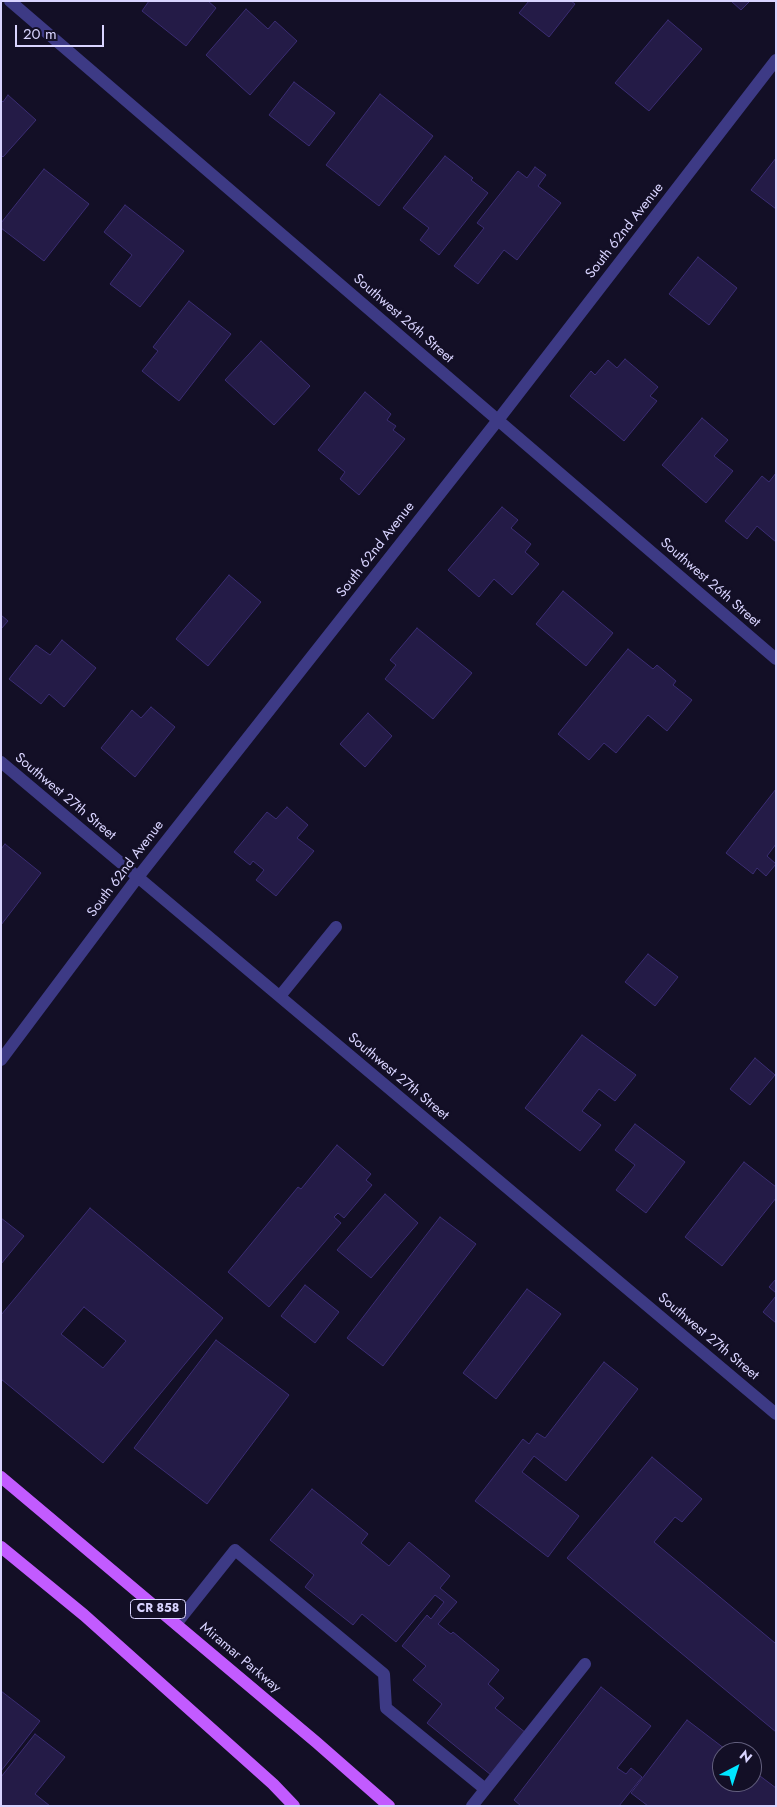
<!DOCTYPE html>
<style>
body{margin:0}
#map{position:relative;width:777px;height:1807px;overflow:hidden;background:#130f26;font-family:Jost,sans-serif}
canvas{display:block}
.frame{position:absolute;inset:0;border:2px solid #d9d4ff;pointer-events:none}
.north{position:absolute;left:712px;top:1742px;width:50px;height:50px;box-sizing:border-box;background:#130f26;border:1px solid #625e7d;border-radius:50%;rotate:40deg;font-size:14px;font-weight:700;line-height:20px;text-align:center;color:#d9d4ff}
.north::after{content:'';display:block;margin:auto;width:18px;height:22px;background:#00e5ff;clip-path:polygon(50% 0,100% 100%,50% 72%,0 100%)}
.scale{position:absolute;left:15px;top:25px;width:89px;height:22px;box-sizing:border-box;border:2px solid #d9d4ff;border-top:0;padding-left:6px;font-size:15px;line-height:18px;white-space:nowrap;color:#d9d4ff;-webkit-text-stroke:4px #130f26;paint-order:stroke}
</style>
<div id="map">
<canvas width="777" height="1807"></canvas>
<div class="frame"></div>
<div class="north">N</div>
<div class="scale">20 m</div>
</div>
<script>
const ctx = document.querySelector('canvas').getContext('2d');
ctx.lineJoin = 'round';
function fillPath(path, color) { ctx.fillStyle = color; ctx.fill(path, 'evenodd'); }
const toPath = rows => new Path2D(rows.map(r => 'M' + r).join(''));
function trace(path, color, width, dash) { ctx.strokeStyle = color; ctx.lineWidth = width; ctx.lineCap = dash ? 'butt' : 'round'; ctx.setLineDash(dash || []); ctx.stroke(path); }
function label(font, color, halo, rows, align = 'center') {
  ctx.font = font + ' Jost,sans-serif'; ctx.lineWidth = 5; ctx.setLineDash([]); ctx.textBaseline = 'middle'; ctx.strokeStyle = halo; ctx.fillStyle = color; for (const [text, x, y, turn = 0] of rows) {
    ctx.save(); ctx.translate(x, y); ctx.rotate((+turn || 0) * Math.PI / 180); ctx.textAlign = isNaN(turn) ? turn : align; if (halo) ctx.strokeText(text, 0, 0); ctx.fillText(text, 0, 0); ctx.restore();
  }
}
const building = toPath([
 [149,1,208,1,216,8,186,46,142,11,149,1],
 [529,1,571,1,575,4,549,37,519,13,529,1],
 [731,1,750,1,741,10,731,1],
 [246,9,268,29,275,21,297,41,250,95,206,55,246,9],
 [668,20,702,49,649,111,615,83,668,20],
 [294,82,335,113,309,146,269,115,294,82],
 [380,94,433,136,379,206,326,165,380,94],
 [8,95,36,120,3,157,1,155,1,100,3,102,8,95],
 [445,156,473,178,471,180,488,193,439,255,420,240,429,228,403,208,445,156],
 [776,158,776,209,751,190,776,158],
 [535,167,546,175,538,186,561,203,517,260,504,250,478,284,454,266,484,228,477,223,518,171,527,178,535,167],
 [44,169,89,204,44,261,1,228,1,223,44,169],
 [125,205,184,251,140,307,110,284,132,255,104,232,125,205],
 [698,257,737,288,709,325,669,294,698,257],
 [189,301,231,334,179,401,142,371,158,351,153,347,189,301],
 [261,341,310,386,274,425,225,380,261,341],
 [625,359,658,387,650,396,657,401,624,441,570,396,591,371,595,375,608,360,617,368,625,359],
 [365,392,391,414,387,420,396,426,393,430,405,439,359,495,340,479,345,472,318,450,365,392],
 [702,418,728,440,714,456,733,471,706,503,662,465,702,418],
 [776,473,776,542,757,526,747,539,725,521,762,476,769,482,776,473],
 [502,507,518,520,511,528,531,544,525,552,539,564,512,595,494,579,479,597,448,570,502,507],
 [229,575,261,602,208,666,176,639,229,575],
 [563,591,613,633,586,666,536,624,563,591],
 [1,615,8,621,1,629,1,615],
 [417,628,472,673,433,719,385,679,396,665,390,660,417,628],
 [62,640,96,668,64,707,49,694,41,704,9,679,36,645,50,655,62,640],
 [628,649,653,669,657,665,676,681,673,685,692,700,667,731,648,715,616,753,604,743,589,760,558,734,628,649],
 [151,707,175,727,135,777,101,748,132,710,141,718,151,707],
 [368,713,392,736,365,767,340,744,368,713],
 [776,789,776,844,767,856,776,864,766,876,757,868,753,874,726,853,776,789],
 [287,807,308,825,297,838,314,851,276,896,256,880,264,870,253,861,250,865,234,852,267,812,276,819,287,807],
 [5,844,41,873,1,925,1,849,5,844],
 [648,954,678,977,655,1006,625,982,648,954],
 [582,1035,636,1075,615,1101,599,1089,582,1111,601,1125,580,1151,525,1108,582,1035],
 [755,1058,775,1075,750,1105,730,1089,755,1058],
 [635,1124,685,1162,646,1213,616,1190,635,1165,615,1150,635,1124],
 [337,1145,371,1174,366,1180,372,1185,344,1218,338,1213,334,1217,341,1223,269,1307,228,1272,298,1187,301,1189,337,1145],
 [744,1162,776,1187,776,1198,722,1266,685,1237,744,1162],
 [385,1194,418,1223,371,1278,337,1250,385,1194],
 [90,1208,223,1318,103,1463,1,1379,1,1315,90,1208],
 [84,1307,126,1341,103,1368,61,1334,84,1307],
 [440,1217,476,1244,383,1366,347,1338,440,1217],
 [1,1218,24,1236,1,1264,1,1218],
 [776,1279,776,1293,769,1287,776,1279],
 [305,1285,339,1312,315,1343,281,1316,305,1285],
 [527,1289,561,1314,496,1399,463,1373,527,1289],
 [776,1296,776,1323,763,1312,776,1296],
 [216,1340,289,1395,207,1504,134,1448,216,1340],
 [604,1362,638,1389,566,1481,534,1456,522,1472,579,1516,548,1557,475,1501,523,1439,529,1444,537,1433,545,1438,604,1362],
 [652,1457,702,1499,682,1522,675,1517,654,1542,775,1643,776,1642,776,1732,567,1558,652,1457],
 [312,1489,368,1534,361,1543,389,1566,409,1542,450,1576,440,1588,457,1602,438,1624,451,1634,453,1632,499,1670,488,1684,504,1698,495,1708,526,1733,491,1775,427,1723,442,1704,413,1680,426,1666,402,1646,427,1615,431,1619,444,1602,435,1595,396,1642,362,1614,353,1625,305,1587,314,1575,270,1540,312,1489],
 [601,1687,651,1726,617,1768,626,1774,631,1768,642,1777,619,1806,521,1806,514,1800,601,1687],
 [1,1691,40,1721,1,1771,1,1691],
 [687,1720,729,1752,722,1752,722,1782,752,1782,752,1770,776,1788,776,1806,648,1806,631,1793,687,1720],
 [35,1734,65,1757,35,1794,50,1806,1,1806,1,1777,35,1734]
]);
fillPath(building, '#241b47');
trace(building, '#3b2d73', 1);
trace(toPath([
 [10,1,776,659],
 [1,762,776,1414],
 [280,996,336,927],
 [1,1060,138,877,498,420,776,60],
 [176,1624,235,1550,384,1674,386,1708,485,1789],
 [472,1806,585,1664]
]), '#3d3a85', 12);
trace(toPath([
 [1,1477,316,1742,389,1806],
 [1,1547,84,1615,273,1784,294,1806]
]), '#c25bff', 12);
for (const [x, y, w] of [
 [158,1609,55]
]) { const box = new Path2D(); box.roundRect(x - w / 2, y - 9.5, w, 19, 4); ctx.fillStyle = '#130f26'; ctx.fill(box); trace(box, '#d9d4ff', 1); }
label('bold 12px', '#d9d4ff', null, [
 ["CR 858",158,1609]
]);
label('14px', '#d9d4ff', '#130f26', [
 ["South 62nd Avenue",625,231,-52],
 ["Southwest 26th Street",403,319,41],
 ["South 62nd Avenue",376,550,-52],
 ["Southwest 26th Street",710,583,41],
 ["Southwest 27th Street",65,797,40],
 ["South 62nd Avenue",126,869,-53],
 ["Southwest 27th Street",398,1077,40],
 ["Southwest 27th Street",708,1337,40],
 ["Miramar Parkway",240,1658,40]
]);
</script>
